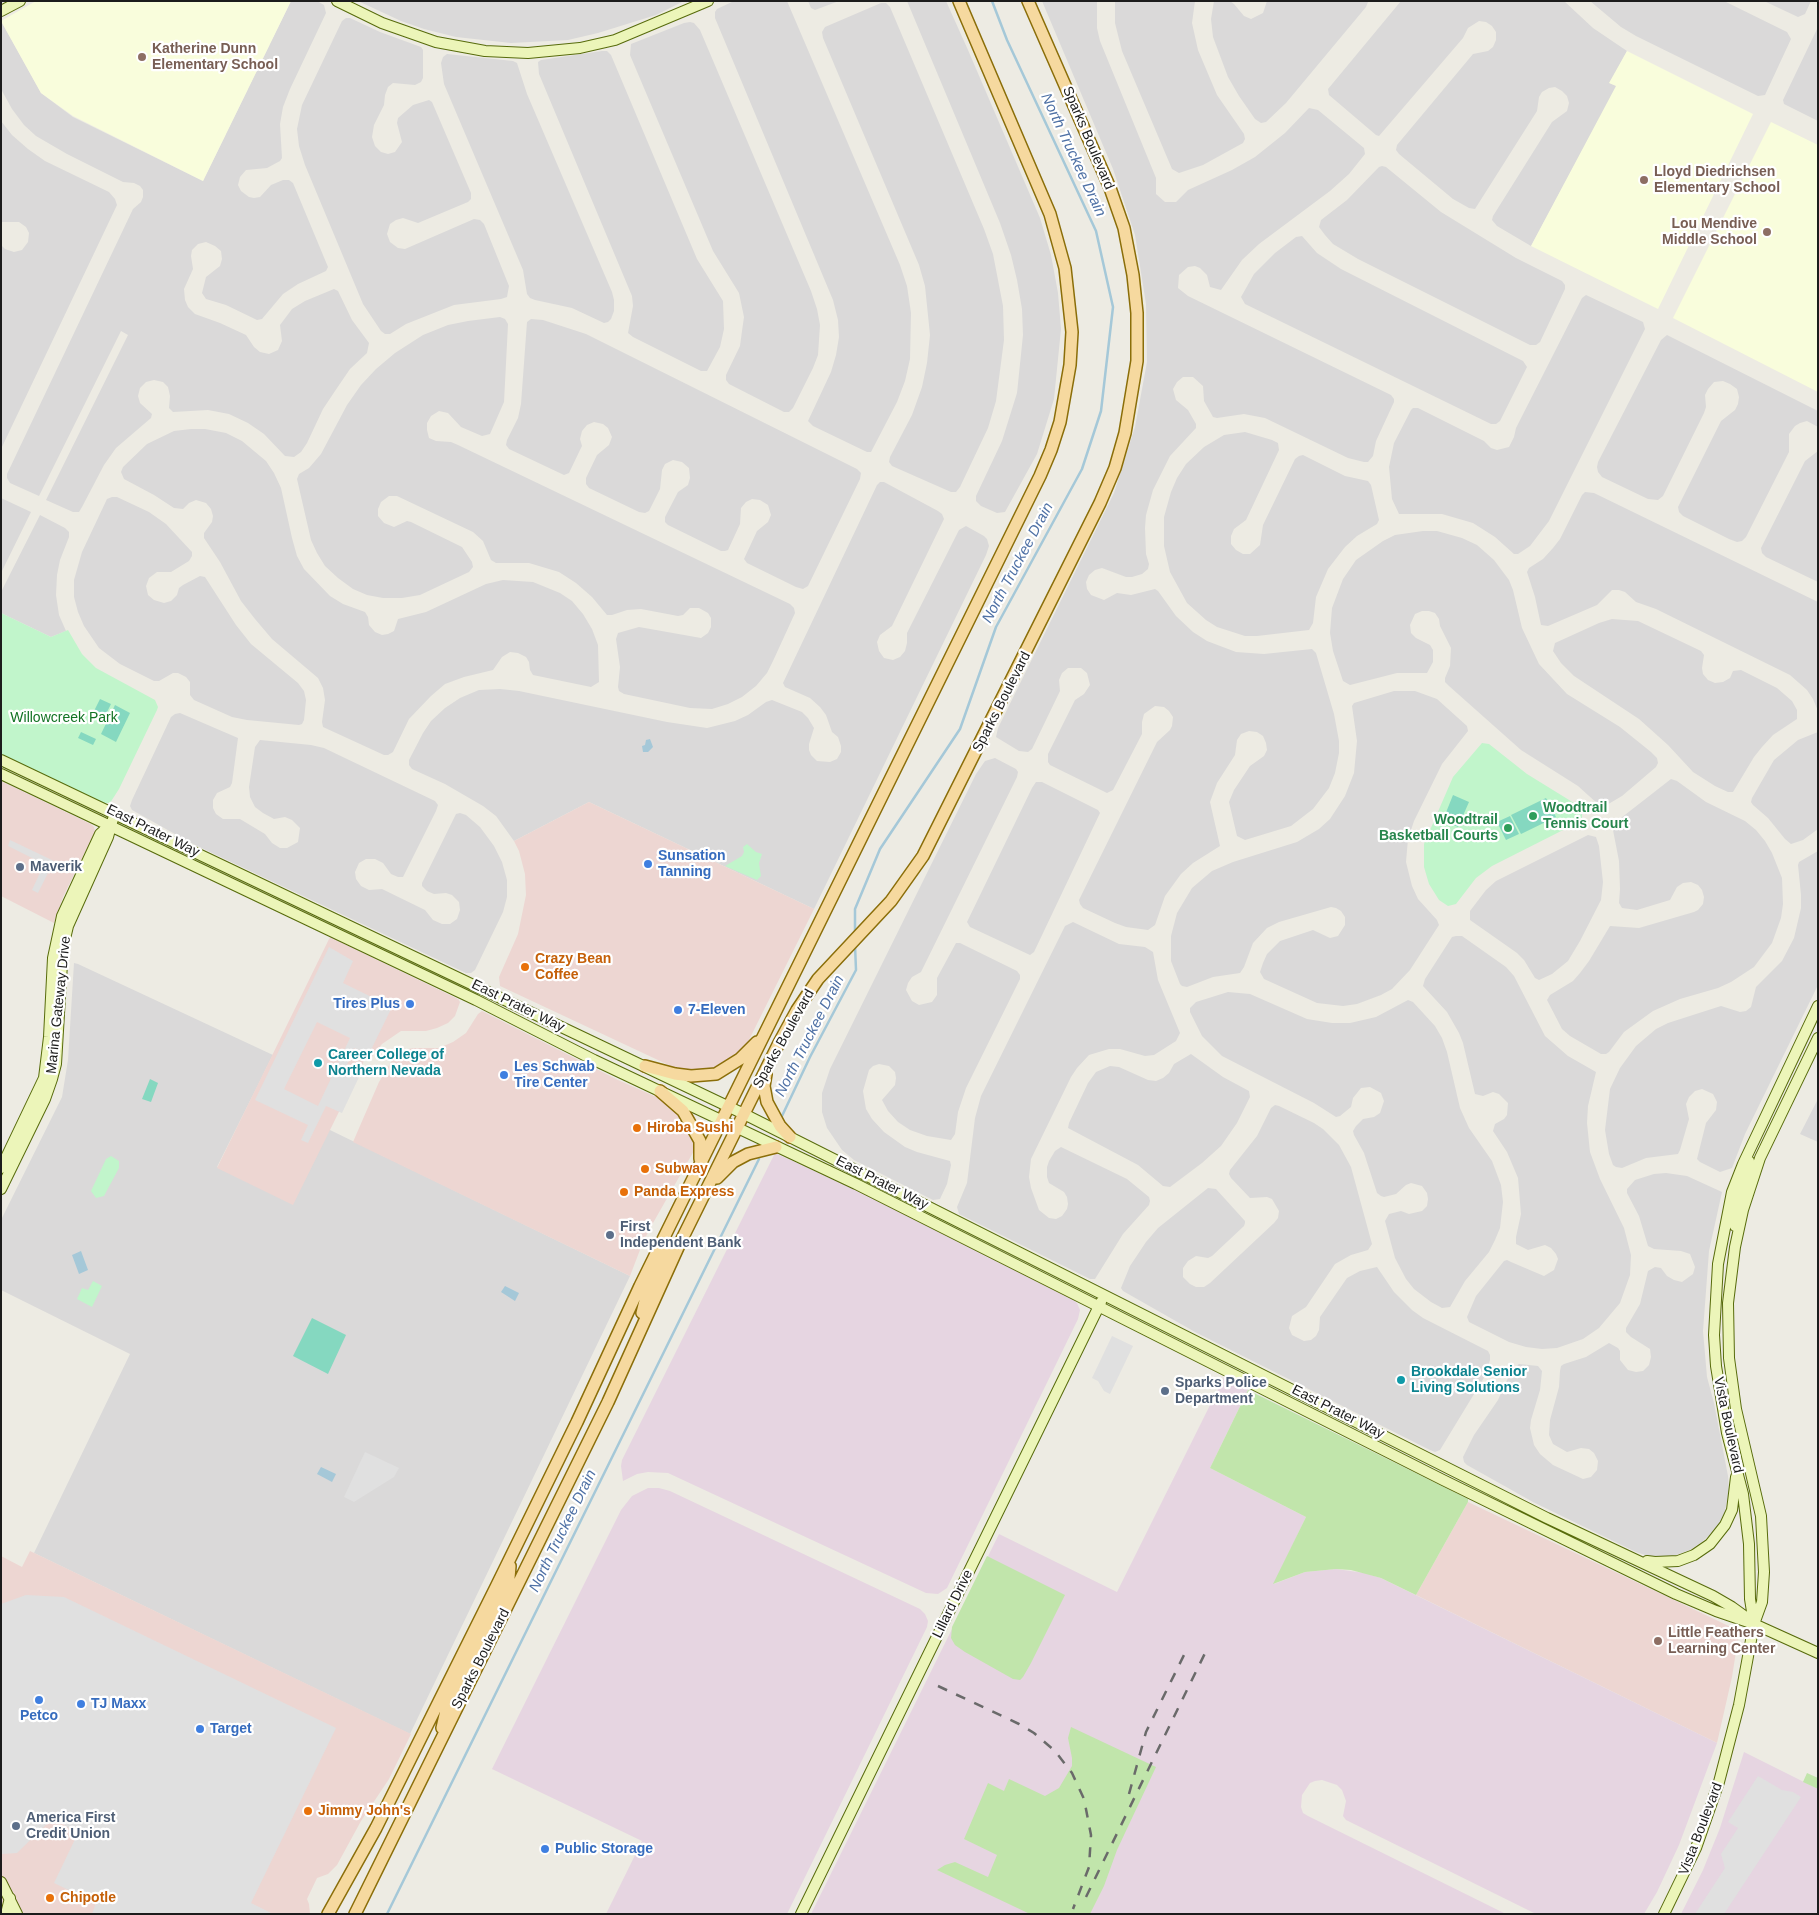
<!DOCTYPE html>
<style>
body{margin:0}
#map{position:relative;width:1819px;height:1915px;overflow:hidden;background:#edebe3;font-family:Arial,sans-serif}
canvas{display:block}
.frame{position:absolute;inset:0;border:2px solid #1c1c1c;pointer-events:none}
</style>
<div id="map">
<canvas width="1819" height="1915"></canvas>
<div class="frame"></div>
</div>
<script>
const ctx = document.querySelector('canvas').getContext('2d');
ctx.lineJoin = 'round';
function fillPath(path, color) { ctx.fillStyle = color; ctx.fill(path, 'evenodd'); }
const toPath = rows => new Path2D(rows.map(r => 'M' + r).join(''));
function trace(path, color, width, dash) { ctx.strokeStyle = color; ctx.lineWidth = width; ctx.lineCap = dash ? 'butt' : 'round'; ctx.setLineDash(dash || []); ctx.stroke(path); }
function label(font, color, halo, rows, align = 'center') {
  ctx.font = font + ' Arial,sans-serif'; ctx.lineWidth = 4.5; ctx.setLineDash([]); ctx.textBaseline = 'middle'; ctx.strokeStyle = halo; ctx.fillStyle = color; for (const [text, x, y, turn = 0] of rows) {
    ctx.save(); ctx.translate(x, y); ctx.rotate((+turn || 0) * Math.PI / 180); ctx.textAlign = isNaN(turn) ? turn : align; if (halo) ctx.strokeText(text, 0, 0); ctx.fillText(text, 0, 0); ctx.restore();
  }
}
fillPath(toPath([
 [291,1,317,1,324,5,326,13,290,89,283,107,280,124,282,158,280,161,267,168,246,170,240,177,238,185,241,191,249,197,254,198,260,197,271,185,283,180,289,180,293,183,328,267,326,271,298,284,283,294,262,319,257,320,226,305,206,299,202,293,206,277,220,266,222,259,221,251,215,246,206,242,198,244,192,250,191,256,193,269,184,289,185,300,188,307,195,314,220,323,246,335,254,347,260,352,269,354,278,350,282,341,280,325,292,309,305,301,334,289,338,291,352,320,369,343,367,353,350,369,335,391,323,409,307,443,301,452,294,457,285,456,264,434,248,423,229,414,208,410,173,412,169,408,170,396,168,387,163,382,154,380,146,382,140,388,138,396,140,403,152,414,151,418,116,448,104,465,82,507,79,512,73,512,46,500,128,335,121,331,39,496,10,483,7,478,7,474,133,209,141,202,143,197,143,190,140,186,134,183,123,182,67,154,36,136,24,125,12,109,1,89,1,21,41,93,73,117,203,181],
 [358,1,684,1,656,15,598,33,568,40,511,43,456,37,424,29,401,21],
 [734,1,787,1,900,265,907,286,911,313,910,359,905,381,897,402,871,452,867,452,813,426,808,421,831,372,836,355,839,337,838,320,833,300,715,18,715,12,717,9],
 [808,1,839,1,815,10,811,8],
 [907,1,946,1,968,50,1040,218,1051,255,1058,293,1061,329,1054,399,1037,454,1005,512,997,513,981,506,976,501,976,496,1002,441,1017,393,1023,335,1022,309,1017,280,1011,255,1000,223],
 [1042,1,1097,1,1097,28,1100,41,1156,178,1156,194,1165,202,1176,202,1188,190,1232,170,1255,157,1285,133,1309,108,1318,110,1364,148,1365,154,1349,174,1330,191,1259,244,1242,260,1221,290,1210,287,1207,275,1200,268,1195,266,1188,267,1179,275,1178,288,1188,296,1391,395,1394,399,1394,402,1376,441,1373,456,1368,462,1364,462,1348,458,1265,418,1244,414,1217,418,1213,417,1204,401,1203,386,1193,377,1183,377,1177,382,1173,389,1176,400,1188,410,1196,424,1196,428,1170,456,1153,490,1146,515,1145,528,1146,554,1149,564,1148,569,1142,574,1132,577,1126,577,1102,568,1095,570,1089,575,1086,582,1087,589,1091,595,1104,600,1117,593,1131,595,1155,589,1158,591,1176,616,1193,632,1207,641,1236,652,1264,654,1312,649,1316,653,1334,714,1339,741,1339,753,1335,773,1329,788,1313,809,1291,826,1245,840,1237,836,1229,802,1234,790,1250,766,1264,756,1267,750,1266,743,1263,736,1257,732,1249,731,1241,734,1237,740,1235,755,1217,783,1210,802,1220,846,1193,863,1181,874,1165,896,1155,925,1148,930,1126,927,1115,923,1083,908,1080,904,1079,900,1157,742,1170,730,1172,726,1173,717,1169,711,1164,707,1155,706,1144,714,1142,722,1142,734,1113,790,1107,793,1050,765,1048,762,1048,754,1075,700,1084,694,1090,685,1087,673,1081,668,1068,668,1062,673,1059,680,1060,691,1032,749,1028,752,1019,751,996,737,998,728,1114,493,1135,427,1147,362,1146,304,1135,235,1113,169],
 [1115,1,1195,1,1192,23,1198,50,1217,95,1244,134,1245,139,1243,143,1203,165,1179,173,1172,169,1122,51,1115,23],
 [1214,1,1230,1,1234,4,1244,16,1251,19,1263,13,1267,1,1368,2,1366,7,1286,103,1266,122,1261,123,1255,119,1239,96,1228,77,1213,37,1211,19],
 [1401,1,1564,1,1593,28,1627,51,1610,83,1617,86,1531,246,1497,226,1492,220,1493,216,1552,122,1567,111,1569,103,1567,96,1562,91,1555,87,1549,88,1542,92,1539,97,1537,111,1475,209,1469,208,1453,199,1399,154,1396,150,1397,145,1473,54,1488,51,1493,47,1496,40,1496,32,1492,26,1486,22,1479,21,1468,28,1463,38,1379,136,1376,135,1329,95,1328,89],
 [1590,1,1724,1,1787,32,1791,39,1765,95,1758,96,1636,36,1621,27],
 [1764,1,1811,1,1805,14,1798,17],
 [881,3,886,3,890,7,984,229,993,254,1003,306,1004,340,996,401,988,428,960,487,956,492,951,492,892,466,889,462,890,457,912,415,922,387,927,363,930,335,925,286,919,265,823,38,822,32,825,27],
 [346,18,350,18,380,32,421,47,423,50,423,78,421,82,415,85,393,83,388,87,385,95,384,105,374,125,372,137,375,146,381,152,388,154,395,152,402,142,397,123,398,118,413,105,429,100,432,102,471,193,471,199,468,202,418,223,403,218,396,220,390,224,387,234,390,242,398,248,405,249,474,219,480,220,484,224,509,286,507,297,501,299,454,305,406,324,390,334,385,334,381,331,363,304,305,165,299,146,297,129,302,105,342,21],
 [690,22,694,23,700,30,811,291,817,309,820,325,818,355,813,368,793,408,789,412,784,412,729,384,726,380,726,375,740,346,742,331,744,317,739,293,713,251,630,55,631,44,684,23],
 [1818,27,1818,121,1784,104,1783,100],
 [602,51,607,51,611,55,697,259,723,301,724,329,720,347,707,371,701,371,633,337,628,333,633,306,632,296,539,74,538,62,541,60],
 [447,54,513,61,517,63,527,94,612,292,614,300,614,311,611,319,608,322,604,323,572,308,535,300,530,298,527,294,523,270,444,84,441,63,443,57],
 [1,121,12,135,28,149,45,161,109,192,115,199,117,205,1,449,1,245,5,249,14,252,22,250,28,242,29,233,26,227,19,222,1,222],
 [1382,166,1386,167,1441,212,1516,258,1562,281,1565,285,1565,289,1540,342,1536,345,1530,345,1358,259,1333,244,1325,235,1319,227,1321,220,1347,200,1379,167],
 [1302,236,1317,253,1341,269,1523,361,1527,367,1500,421,1496,424,1491,424,1245,304,1241,297,1254,274,1275,253,1296,237],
 [1586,295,1643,322,1645,329,1549,521,1530,546,1518,554,1514,554,1495,537,1473,523,1442,514,1399,514,1392,499,1389,467,1394,443,1411,410,1413,408,1418,408,1484,441,1491,448,1497,450,1509,447,1514,437,1516,428,1582,298],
 [500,317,505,319,508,324,504,402,490,434,482,436,461,427,448,413,439,411,431,416,427,423,427,430,429,438,436,441,451,442,458,445,790,604,794,608,795,613,773,661,767,673,756,686,742,697,728,704,712,709,690,708,624,694,619,691,618,687,620,667,616,639,618,633,639,627,701,638,708,633,711,627,711,618,708,613,699,608,690,608,683,615,678,616,641,609,627,610,612,615,607,615,592,597,576,583,559,572,529,563,496,563,491,560,483,541,473,532,397,496,389,496,381,502,378,509,378,516,384,523,394,527,407,521,411,522,462,547,472,562,473,567,469,572,420,595,402,598,383,598,367,595,353,589,338,578,325,566,317,553,311,540,297,479,299,474,309,468,321,454,347,405,361,385,376,369,395,353,423,335,448,325,468,321],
 [531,319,543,320,586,334,857,469,861,473,860,479,808,586,803,589,796,587,747,563,744,559,757,531,768,522,771,515,768,505,760,500,752,499,746,502,741,508,740,524,728,550,725,551,721,551,668,525,665,522,665,517,678,492,688,485,690,478,689,468,682,462,673,460,665,464,662,470,660,489,649,511,645,513,639,512,589,488,586,484,586,478,597,455,609,445,612,437,608,428,603,424,594,422,587,425,582,431,580,439,582,446,580,450,569,473,564,475,509,449,506,445,507,440,518,418,521,404,527,322],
 [1667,335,1818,411,1818,427,1807,421,1800,423,1795,426,1789,434,1789,452,1746,537,1742,541,1737,542,1729,539,1683,516,1679,512,1678,507,1721,421,1735,410,1738,404,1739,397,1737,389,1730,384,1723,381,1714,382,1708,389,1705,395,1706,407,1704,413,1663,496,1658,500,1648,499,1602,477,1598,472,1597,467,1598,462,1661,340],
 [191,429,205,429,226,433,242,441,266,461,274,473,281,488,292,538,297,556,304,569,330,596,343,604,365,612,368,617,369,625,375,632,382,635,388,634,394,631,398,619,426,612,486,584,503,580,533,582,560,593,572,601,583,614,592,629,598,645,599,682,591,687,533,675,530,670,529,662,526,657,518,653,510,652,502,657,493,670,464,677,445,684,431,696,409,719,393,752,388,755,384,755,323,727,322,722,325,700,323,688,318,678,272,639,255,619,241,601,220,562,204,538,204,533,212,522,213,516,211,509,206,503,196,500,189,503,183,509,174,508,154,495,124,479,121,472,123,467,147,444,174,431],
 [1245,432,1272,440,1278,443,1279,450,1246,520,1234,529,1231,536,1231,544,1236,550,1243,554,1250,554,1260,545,1263,525,1295,459,1299,456,1303,455,1345,476,1368,481,1371,485,1379,520,1377,524,1357,536,1345,547,1328,569,1316,597,1313,623,1309,630,1257,636,1245,636,1217,627,1206,620,1187,603,1170,572,1164,546,1164,517,1171,492,1177,478,1186,464,1204,447,1224,435],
 [1818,451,1818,582,1766,557,1762,553,1761,548,1805,461],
 [880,482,884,482,938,511,942,514,944,519,892,626,880,635,877,642,879,651,884,658,893,660,900,657,905,651,907,643,907,633,959,530,966,526,984,536,987,539,989,546,986,555,814,909,589,802,514,841,496,816,483,806,445,784,412,769,409,765,409,760,423,733,431,721,445,708,460,698,479,690,500,689,519,691,667,722,707,728,735,721,748,715,766,702,772,700,802,712,808,718,814,728,809,744,809,750,811,755,817,761,830,762,837,759,841,752,841,746,838,737,832,732,826,715,820,707,810,698,785,687,783,683,877,485],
 [1585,492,1594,493,1818,602,1818,711,1813,699,1807,690,1790,675,1656,609,1636,602,1625,592,1619,590,1612,590,1597,605,1548,626,1541,625,1535,597,1527,572,1529,568,1543,559,1553,548,1560,539,1582,495],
 [112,497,117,497,149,512,166,524,192,552,192,556,189,561,171,572,157,572,149,578,146,586,148,595,154,600,164,603,171,601,177,595,179,588,183,585,200,576,205,577,236,625,251,644,298,683,304,691,306,700,304,720,302,724,299,725,247,720,232,717,194,700,190,695,190,682,186,677,178,673,173,673,159,681,154,681,120,664,99,648,84,626,78,612,74,597,74,580,82,552,107,499],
 [1,498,31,512,1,573],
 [40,515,65,528,69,532,69,537,60,560,57,575,56,595,59,615,66,631,51,637,1,613,1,592],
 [1423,531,1437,531,1462,538,1477,545,1494,560,1509,580,1513,590,1522,628,1539,664,1567,694,1620,727,1651,752,1657,758,1658,763,1656,767,1622,796,1605,806,1599,805,1578,786,1521,750,1449,686,1445,682,1445,678,1450,666,1451,648,1440,626,1439,619,1435,613,1429,611,1422,611,1415,614,1410,625,1411,633,1416,638,1430,645,1433,650,1433,662,1427,673,1397,673,1350,685,1343,681,1333,651,1330,633,1332,608,1343,579,1356,560,1383,541,1395,535],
 [1612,619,1638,621,1701,651,1704,655,1702,668,1703,674,1708,680,1715,683,1723,682,1730,678,1733,671,1741,670,1777,688,1792,701,1797,710,1797,719,1773,735,1762,747,1754,757,1733,792,1728,792,1715,786,1693,772,1668,745,1639,719,1574,676,1561,663,1553,651,1555,643,1599,623],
 [1394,691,1415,691,1437,699,1467,726,1468,731,1442,764,1414,821,1408,839,1406,862,1412,886,1418,899,1437,920,1439,925,1410,970,1392,989,1381,995,1357,1004,1343,1006,1317,1003,1264,979,1260,972,1263,963,1267,954,1280,941,1313,930,1330,938,1338,936,1345,925,1345,917,1341,911,1336,908,1331,907,1279,922,1267,928,1253,943,1244,967,1240,973,1213,977,1187,987,1182,986,1180,984,1171,961,1171,936,1177,913,1192,888,1212,871,1233,862,1297,842,1319,829,1330,819,1345,796,1354,773,1357,741,1352,706,1354,703],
 [180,713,238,738,232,783,230,787,217,793,213,800,213,808,216,814,223,819,240,819,265,834,272,843,280,848,287,848,298,842,300,828,292,820,285,817,274,819,263,813,255,807,250,797,249,787,255,747,260,740,311,745,324,748,435,801,438,805,436,811,403,877,398,877,391,874,383,863,375,859,366,859,359,863,355,872,356,879,361,886,369,890,382,889,425,910,433,920,442,924,450,924,457,919,460,910,459,902,452,895,446,893,434,894,427,891,422,886,422,883,456,814,460,813,466,815,480,827,494,846,502,862,507,880,507,897,503,912,475,970,471,973,466,973,191,843,132,810,130,806,132,800,171,717,175,714],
 [1818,732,1818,829,1803,840,1791,844,1785,839,1768,818,1753,805,1751,802,1752,798,1774,760,1798,740],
 [995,758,1016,769,1018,772,1017,777,921,972,912,977,908,983,906,990,912,1001,919,1005,932,1002,937,995,937,978,956,943,960,943,1017,971,1020,975,1020,979,966,1088,958,1112,955,1134,951,1140,927,1136,910,1130,898,1122,888,1111,882,1100,895,1085,896,1078,895,1072,889,1066,879,1064,873,1066,869,1070,863,1091,866,1109,872,1119,884,1132,905,1147,917,1152,950,1161,951,1165,947,1184,940,1199,933,1200,854,1160,842,1150,827,1128,822,1112,822,1093,830,1069,976,774,985,761],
 [1671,779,1677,781,1706,802,1745,821,1756,830,1765,841,1772,853,1782,878,1783,904,1781,918,1772,943,1754,967,1731,982,1718,988,1680,999,1653,1011,1624,1032,1609,1052,1606,1054,1601,1054,1570,1036,1562,1029,1547,1000,1550,995,1573,981,1580,973,1589,961,1610,926,1639,928,1694,912,1698,910,1703,904,1704,897,1702,890,1698,885,1691,882,1683,883,1677,887,1670,900,1637,910,1622,908,1619,903,1620,889,1619,861,1612,825],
 [1036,782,1042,782,1098,810,1100,813,1034,952,1030,955,970,927,967,922,1032,788],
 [1588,835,1596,837,1599,846,1603,882,1601,900,1580,941,1568,961,1552,974,1539,980,1535,978,1524,960,1517,953,1470,920,1470,911,1486,890,1496,881],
 [1818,851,1818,985,1745,1134,1732,1168,1720,1172,1700,1162,1697,1159,1706,1123,1716,1110,1717,1102,1713,1094,1702,1089,1695,1091,1689,1097,1686,1104,1689,1119,1680,1150,1678,1154,1646,1158,1622,1168,1616,1167,1613,1165,1609,1154,1605,1130,1610,1089,1620,1068,1636,1046,1656,1029,1668,1023,1721,1006,1740,1012,1746,1011,1751,1007,1756,987,1782,961,1794,938,1801,908,1801,895,1798,865,1799,862],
 [1073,922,1119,944,1145,947,1153,952,1158,980,1180,1033,1176,1041,1154,1055,1145,1056,1120,1049,1109,1049,1089,1055,1077,1068,1071,1077,1031,1159,1029,1177,1031,1188,1039,1210,1049,1218,1056,1219,1062,1216,1067,1209,1068,1204,1067,1197,1064,1192,1049,1183,1047,1177,1047,1167,1049,1161,1055,1151,1061,1147,1127,1179,1149,1197,1150,1201,1149,1205,1123,1234,1095,1279,1090,1279,959,1214,957,1207,967,1183,975,1118,981,1096,1065,926],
 [1456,936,1462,936,1506,967,1514,976,1545,1036,1568,1056,1596,1072,1588,1106,1587,1123,1590,1152,1600,1179,1624,1228,1631,1255,1630,1275,1620,1303,1599,1328,1583,1339,1557,1348,1542,1349,1526,1347,1509,1342,1469,1322,1467,1317,1476,1296,1504,1261,1507,1260,1511,1262,1544,1276,1554,1270,1558,1259,1556,1254,1551,1248,1545,1245,1528,1250,1516,1244,1516,1237,1521,1214,1518,1178,1507,1152,1493,1131,1495,1124,1504,1119,1507,1115,1508,1103,1499,1094,1493,1092,1483,1096,1475,1094,1463,1043,1459,1033,1447,1012,1423,986,1425,979,1452,937],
 [74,963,78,964,273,1055,217,1167,330,1130,630,1276,410,1734,34,1553,130,1354,1,1290,1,1220,62,1097,68,1060],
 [1228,992,1250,994,1307,1019,1332,1023,1350,1023,1376,1017,1408,1000,1413,1002,1435,1026,1442,1038,1447,1052,1460,1108,1469,1128,1492,1161,1501,1185,1503,1202,1500,1228,1495,1240,1489,1252,1465,1281,1450,1307,1442,1308,1431,1302,1414,1289,1406,1279,1395,1258,1385,1221,1389,1214,1401,1211,1409,1214,1422,1211,1427,1206,1428,1199,1427,1193,1422,1186,1411,1183,1406,1185,1396,1194,1384,1197,1381,1196,1377,1193,1364,1153,1354,1135,1353,1131,1356,1126,1363,1119,1374,1117,1380,1113,1384,1101,1381,1093,1370,1087,1361,1088,1353,1098,1351,1107,1340,1116,1336,1117,1314,1103,1222,1056,1202,1036,1190,1012,1190,1008,1196,1002],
 [1191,1054,1223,1077,1249,1091,1250,1097,1237,1123,1221,1146,1202,1163,1170,1187,1163,1186,1138,1165,1068,1128,1069,1123,1088,1083,1096,1072,1110,1066,1119,1067,1148,1080,1156,1081,1163,1078,1169,1073,1174,1064],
 [1818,1099,1818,1142,1800,1134],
 [1275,1105,1279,1106,1314,1123,1323,1129,1339,1145,1351,1167,1372,1244,1368,1250,1351,1255,1335,1264,1306,1307,1292,1316,1289,1328,1292,1335,1304,1341,1311,1340,1316,1336,1319,1330,1320,1317,1347,1278,1360,1271,1377,1267,1394,1292,1412,1310,1423,1318,1488,1351,1490,1355,1490,1360,1485,1376,1440,1450,1435,1452,1430,1450,1195,1332,1123,1291,1121,1288,1130,1266,1146,1242,1158,1228,1208,1188,1216,1189,1245,1221,1245,1223,1244,1226,1212,1256,1208,1258,1196,1256,1188,1261,1183,1268,1183,1277,1190,1284,1196,1287,1204,1287,1210,1283,1274,1223,1278,1218,1279,1211,1272,1199,1267,1197,1250,1198,1231,1178,1229,1174,1230,1170,1257,1136,1271,1108],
 [1666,1173,1687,1176,1722,1192,1709,1251,1703,1331,1707,1377,1714,1403,1728,1476,1729,1491,1724,1516,1716,1529,1702,1542,1690,1550,1676,1555,1660,1557,1648,1556,1636,1552,1533,1502,1467,1465,1464,1462,1463,1457,1474,1435,1498,1400,1512,1369,1519,1364,1538,1366,1542,1371,1540,1390,1531,1420,1530,1428,1534,1445,1540,1454,1553,1465,1583,1479,1591,1477,1597,1470,1598,1461,1594,1453,1589,1449,1581,1448,1567,1452,1553,1444,1549,1435,1550,1420,1559,1387,1560,1371,1561,1366,1564,1364,1586,1357,1609,1343,1618,1348,1620,1351,1620,1360,1628,1370,1636,1372,1643,1371,1649,1365,1651,1357,1650,1349,1631,1337,1626,1332,1626,1328,1640,1304,1648,1271,1655,1267,1661,1268,1667,1276,1674,1280,1682,1282,1693,1274,1695,1267,1690,1254,1681,1251,1654,1249,1648,1246,1639,1216,1627,1193,1627,1189,1635,1180,1654,1174]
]), '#dad9d9');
fillPath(toPath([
 [1,781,91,824,94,827,95,832,63,897,54,923,1,896],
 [589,802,814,909,748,1042,737,1055,725,1064,710,1070,693,1072,675,1068,500,986,499,977,518,934,526,895,525,874,519,851,514,841],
 [330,937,458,999,460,1002,455,1016,448,1023,437,1028,426,1031,401,1031,382,1044,372,1057,365,1059,293,1205,217,1168],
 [482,1011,618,1080,663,1100,673,1107,687,1125,696,1141,695,1149,653,1223,643,1242,630,1276,353,1142,379,1082,394,1057,403,1050,414,1048,439,1048,453,1042,466,1033,478,1014],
 [1468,1502,1735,1629,1738,1639,1732,1677,1717,1743,1416,1595],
 [30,1551,411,1734,389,1779,361,1821,337,1865,328,1874,317,1878,307,1899,309,1904,310,1914,1,1914,1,1556,22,1567]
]), '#edd6d2');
fillPath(toPath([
 [775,1153,846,1185,1072,1298,1077,1303,1080,1310,1078,1319,947,1588,938,1594,926,1593,668,1473,648,1472,637,1474,623,1481,621,1466,622,1460],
 [1224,1377,1248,1390,1210,1468,1306,1517,1274,1584,1305,1572,1336,1569,1365,1573,1381,1578,1717,1743,1679,1845,1657,1892,1644,1914,1536,1914,1346,1820,1343,1816,1346,1801,1342,1790,1337,1785,1322,1780,1315,1781,1310,1783,1302,1795,1301,1807,1303,1813,1308,1816,1506,1914,811,1914,999,1534,1117,1592],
 [648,1488,659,1488,670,1491,920,1609,925,1614,928,1621,927,1627,787,1914,606,1914,642,1841,492,1769,621,1510,632,1496],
 [1744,1752,1818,1789,1818,1914,1681,1914,1703,1870,1720,1828]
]), '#e6d5e1');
fillPath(toPath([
 [36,1,291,1,203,181,73,116,41,93,1,21],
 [1627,51,1753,114,1658,309,1531,246,1616,86,1609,83],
 [1771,122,1818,145,1818,392,1673,318]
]), '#f9fddc');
fillPath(toPath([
 [1248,1390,1468,1499,1468,1502,1416,1595,1381,1578,1351,1570,1336,1569,1305,1572,1273,1584,1306,1517,1210,1468],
 [987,1556,1065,1595,1031,1663,1023,1677,1020,1680,1013,1679,965,1652,955,1645,951,1638,952,1627],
 [1071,1727,1156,1767,1117,1850,1104,1886,1090,1914,1030,1914,937,1870,945,1865,955,1862,988,1877,997,1855,964,1839,988,1783,1004,1791,1009,1779,1045,1796,1059,1788,1072,1766,1072,1758,1068,1738],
 [1807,1773,1818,1778,1818,1789,1803,1782]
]), '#c1e5ab');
fillPath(toPath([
 [1,613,51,637,68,630,82,654,96,668,155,700,158,707,157,710,119,789,110,803,102,803,1,755],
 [1482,743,1489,744,1527,774,1574,803,1580,809,1582,814,1582,818,1580,821,1573,825,1492,866,1476,878,1456,904,1448,906,1439,900,1429,884,1424,867,1424,844,1453,777],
 [747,844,756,852,762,854,759,863,761,876,757,880,725,866,742,856,744,852,743,847],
 [111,1156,119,1161,119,1168,104,1196,96,1198,91,1191,106,1159],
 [93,1281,102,1286,92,1307,77,1299,82,1288,88,1290]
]), '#c1f5cb');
fillPath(toPath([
 [100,699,111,704,104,718,93,713],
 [115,705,130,713,116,742,101,734],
 [81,732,96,739,93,745,78,738],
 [1453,795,1469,802,1458,827,1443,820],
 [1546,798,1556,817,1521,834,1511,815],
 [1510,816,1519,834,1506,840,1497,822],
 [150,1079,158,1083,151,1102,142,1099],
 [312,1318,346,1335,328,1374,293,1356]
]), '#85d8c0');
fillPath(toPath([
 [10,840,54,861,38,893,32,890,44,864,8,846],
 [329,947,353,961,343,983,392,1007,369,1054,354,1048,346,1067,360,1075,342,1113,326,1106,308,1143,301,1140,308,1125,255,1100],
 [317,1022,350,1038,318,1106,284,1089],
 [1112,1336,1133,1346,1110,1394,1104,1391,1098,1381,1092,1378],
 [365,1452,399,1468,394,1477,354,1502,344,1497],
 [26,1595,64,1597,336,1728,251,1903,273,1914,92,1914,96,1903,54,1883,79,1831,70,1829,54,1817,17,1853,2,1854,1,1604],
 [1758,1776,1782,1790,1793,1792,1801,1797,1724,1914,1695,1914,1725,1868,1721,1854,1738,1828,1728,1822]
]), '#e0e0e0');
fillPath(toPath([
 [650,739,653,747,648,752,643,752,642,746,645,745,646,740],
 [81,1251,88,1270,79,1274,72,1255],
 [505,1286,519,1293,515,1301,501,1292],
 [321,1467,336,1474,332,1482,317,1474]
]), '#a5c8d8');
trace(toPath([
 [855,934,855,909,880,849,960,729,996,627,1082,469,1101,411,1113,307,1096,231,1007,40,992,1],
 [782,1116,810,1057,856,970,855,945],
 [387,1914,759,1159]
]), '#a5c8d8', 2.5);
const secondary = toPath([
 [337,1,382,23,436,42,485,51,528,53,580,48,615,40,708,1],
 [1,11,20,1],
 [1,760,744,1114,1547,1518,1713,1596,1732,1607,1750,1620],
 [1,774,476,1000,594,1060,856,1184,1443,1480,1676,1594,1716,1611,1754,1624,1818,1653],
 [1,1168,44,1078,49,1037,53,958,62,916,100,834,110,825],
 [1,1189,45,1099,52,1079,56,1064,63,947,68,926,108,837,113,819],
 [1734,1189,1738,1197,1735,1226],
 [1748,1194,1743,1187,1749,1161],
 [1647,1561,1655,1562,1678,1561,1694,1555,1710,1544,1725,1525,1732,1510,1736,1477],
 [1754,1624,1750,1599,1749,1544,1743,1494,1727,1433,1716,1366,1714,1335,1718,1264,1732,1192,1743,1164,1818,1006],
 [1,1882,17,1914],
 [6,1914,10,1898],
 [801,1914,1101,1302],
 [1664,1914,1696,1848,1719,1782,1739,1705,1754,1624,1762,1602,1764,1572,1761,1516,1736,1409,1729,1358,1728,1303,1735,1247,1743,1210,1760,1158,1818,1038]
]);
const primary = toPath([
 [645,1066,675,1074,691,1076,716,1074,740,1059,757,1042],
 [766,1074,764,1086,767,1102,780,1126,790,1137],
 [660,1091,683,1111,700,1141,700,1159],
 [717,1178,733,1162,748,1154,776,1147],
 [642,1313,647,1293,666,1251,666,1246,663,1242],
 [442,1728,448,1702,506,1585,509,1578,510,1566],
 [328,1914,376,1828,496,1587,577,1422,640,1286,1040,476,1051,450,1060,422,1070,365,1072,332,1065,268,1050,214,959,1],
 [355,1914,608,1402,680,1243,779,1043,797,1010,818,979,891,901,923,856,1100,503,1115,468,1125,433,1137,361,1137,313,1133,275,1124,228,1110,188,1028,1]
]);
trace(secondary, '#576b0b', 12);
trace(primary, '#8b6e09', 14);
trace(secondary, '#ecf5b9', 10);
trace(primary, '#f6d99f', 11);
trace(toPath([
 [938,1686,1019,1724,1034,1733,1055,1751,1072,1773,1084,1799,1091,1835,1089,1867,1073,1909],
 [1129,1794,1146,1732,1184,1655],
 [1086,1897,1208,1647]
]), '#6a6a6a', 2.5, [10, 10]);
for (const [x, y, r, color] of [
 [142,57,5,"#8d6e63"],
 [1644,180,5,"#8d6e63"],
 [1767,232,5,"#8d6e63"],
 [1533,816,5,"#2e9e5b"],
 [1508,828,5,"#2e9e5b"],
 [648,864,5,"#3f7fe0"],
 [20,867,5,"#5c6f8a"],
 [525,967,5,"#e8710a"],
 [410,1004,5,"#3f7fe0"],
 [678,1010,5,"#3f7fe0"],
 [318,1063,5,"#0f9aa8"],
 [504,1075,5,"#3f7fe0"],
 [637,1128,5,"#e8710a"],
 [645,1169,5,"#e8710a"],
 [624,1192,5,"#e8710a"],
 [610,1235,5,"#5c6f8a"],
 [1401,1380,5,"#0f9aa8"],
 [1165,1391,5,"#5c6f8a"],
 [1658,1641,5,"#8d6e63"],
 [39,1700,5,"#3f7fe0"],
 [81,1704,5,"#3f7fe0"],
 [200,1729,5,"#3f7fe0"],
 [308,1811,5,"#e8710a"],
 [16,1826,5,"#5c6f8a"],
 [545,1849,5,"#3f7fe0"],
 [50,1898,5,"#e8710a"]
]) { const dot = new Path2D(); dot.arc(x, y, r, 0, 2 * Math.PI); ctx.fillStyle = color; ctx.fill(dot); trace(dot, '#fff', 2); }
label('bold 14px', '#785e54', '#fff', [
 ["Katherine Dunn",152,49],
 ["Elementary School",152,65],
 ["Lloyd Diedrichsen",1654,172],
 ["Elementary School",1654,188],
 ["Lou Mendive",1757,224,"right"],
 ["Middle School",1757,240,"right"],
 ["Little Feathers",1668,1633],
 ["Learning Center",1668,1649]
], 'left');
label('14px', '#1c1c1c', '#fff', [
 ["Sparks Boulevard",1088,138,67],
 ["Sparks Boulevard",1002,702,-63],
 ["East Prater Way",153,831,26],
 ["Marina Gateway Drive",59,1005,-84],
 ["East Prater Way",518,1006,26],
 ["Sparks Boulevard",784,1039,-61],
 ["East Prater Way",882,1183,27],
 ["East Prater Way",1338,1412,27],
 ["Vista Boulevard",1728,1425,78],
 ["Lillard Drive",953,1604,-64],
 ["Sparks Boulevard",481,1659,-63],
 ["Vista Boulevard",1701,1829,-69]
]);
label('14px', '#127324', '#fff', [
 ["Willowcreek Park",64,718]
]);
label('bold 14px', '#27864d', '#fff', [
 ["Woodtrail",1543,808],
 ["Tennis Court",1543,824],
 ["Woodtrail",1498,820,"right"],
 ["Basketball Courts",1498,836,"right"]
], 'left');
label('bold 14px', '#366cbe', '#fff', [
 ["Sunsation",658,856],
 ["Tanning",658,872],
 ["Tires Plus",400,1004,"right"],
 ["7-Eleven",688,1010],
 ["Les Schwab",514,1067],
 ["Tire Center",514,1083],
 ["TJ Maxx",91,1704],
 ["Petco",39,1716,"center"],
 ["Target",210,1729],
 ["Public Storage",555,1849]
], 'left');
label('bold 14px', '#4e5e75', '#fff', [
 ["Maverik",30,867],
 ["First",620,1227],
 ["Independent Bank",620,1243],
 ["Sparks Police",1175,1383],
 ["Department",1175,1399],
 ["America First",26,1818],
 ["Credit Union",26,1834]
], 'left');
label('bold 14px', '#c56008', '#fff', [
 ["Crazy Bean",535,959],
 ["Coffee",535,975],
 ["Hiroba Sushi",647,1128],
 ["Subway",655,1169],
 ["Panda Express",634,1192],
 ["Jimmy John's",318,1811],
 ["Chipotle",60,1898]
], 'left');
label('bold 14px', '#0d838f', '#fff', [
 ["Career College of",328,1055],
 ["Northern Nevada",328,1071],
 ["Brookdale Senior",1411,1372],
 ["Living Solutions",1411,1388]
], 'left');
label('italic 15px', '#4f71a5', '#fff', [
 ["North Truckee Drain",1073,155,65],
 ["North Truckee Drain",1018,563,-62],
 ["North Truckee Drain",810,1036,-63],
 ["North Truckee Drain",563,1531,-64]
]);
</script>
